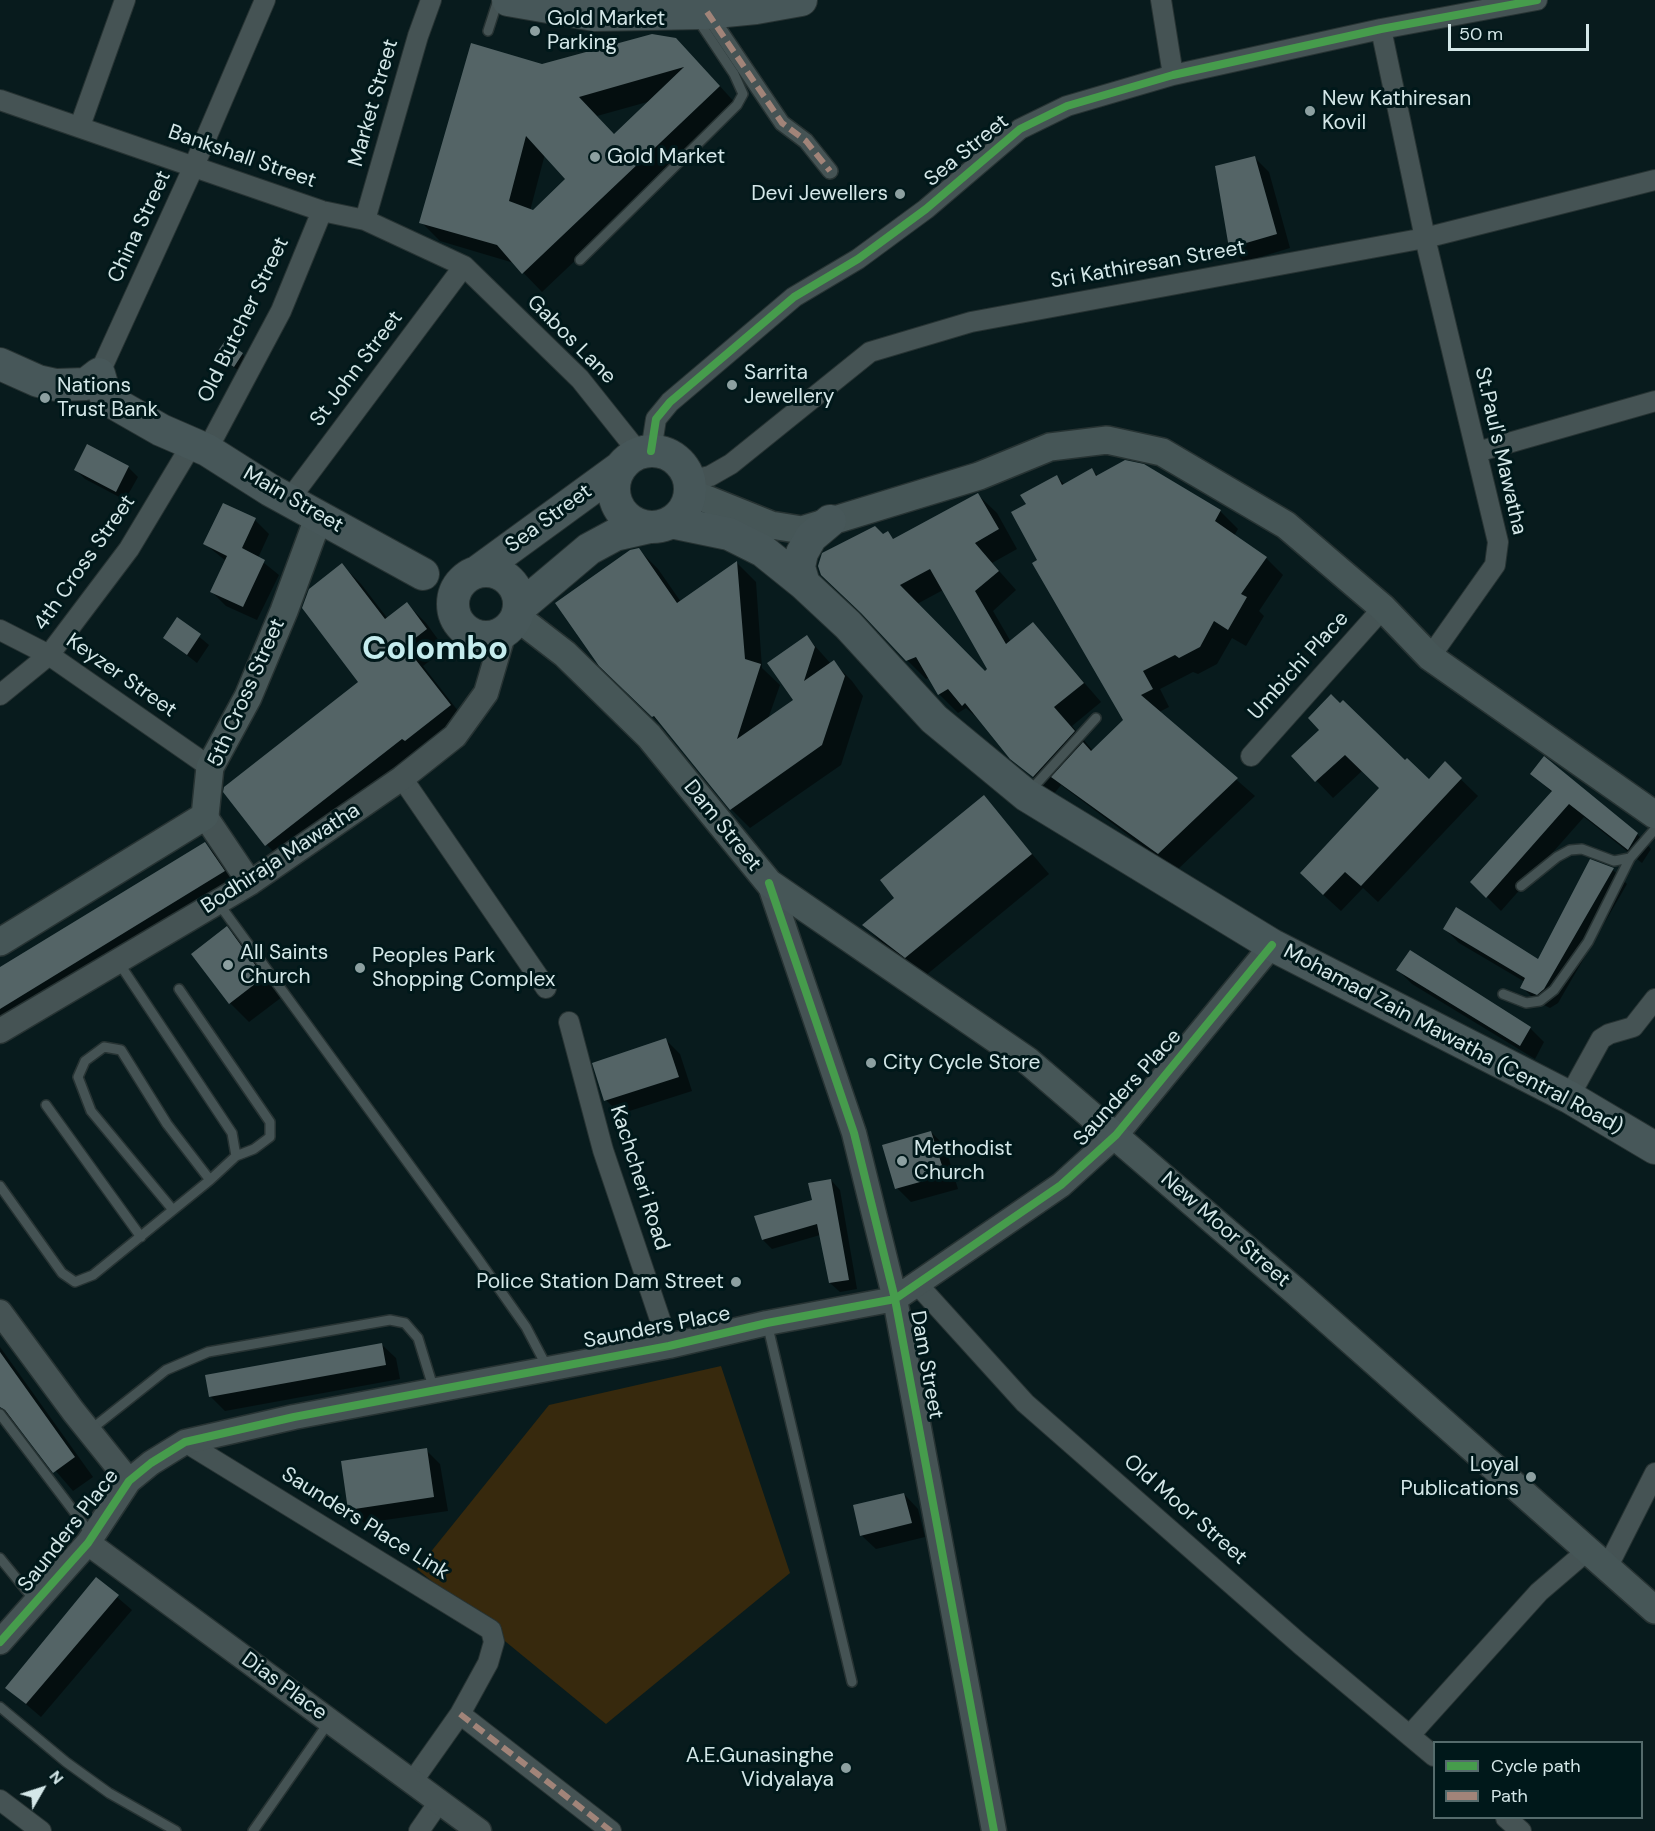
<!DOCTYPE html>
<style>
body{margin:0}
#map{position:relative;width:1655px;height:1831px;overflow:hidden;background:#081b1d;font-family:"DM Sans",sans-serif}
canvas{display:block}
.legend{position:absolute;left:1433px;top:1741px;width:210px;height:78px;box-sizing:border-box;background:#00181a;border:2px solid #556b6c;margin:0;padding:8px 10px;list-style:none;font-size:18px;color:#d4e7e8}
.legend li{display:flex;align-items:center;gap:12px;height:30px}
.legend b{width:30px;border:2px solid #556b6c}
.north{position:absolute;left:12px;top:1759px;width:60px;height:60px;-webkit-text-stroke:4px #00181a;paint-order:stroke;rotate:51deg;font-size:16px;font-weight:700;line-height:24px;text-align:center;color:#d4e7e8}
.north::after{content:'';display:block;margin:auto;width:21px;height:27px;background:#d4e7e8;clip-path:polygon(50% 0,100% 100%,50% 72%,0 100%)}
.scale{position:absolute;left:1448px;top:24px;width:141px;height:27px;box-sizing:border-box;border:3px solid #d4e7e8;border-top:0;padding-left:8px;font-size:18px;line-height:21px;white-space:nowrap;color:#d4e7e8;-webkit-text-stroke:4px #00181a;paint-order:stroke}
</style>
<div id="map">
<canvas width="1655" height="1831"></canvas>
<ul class="legend">
<li><b style="height:8px;background:#469c4c"></b>Cycle path</li>
<li><b style="height:8px;background:#a18479"></b>Path</li>
</ul>
<div class="north">N</div>
<div class="scale">50 m</div>
</div>
<script>
const ctx = document.querySelector('canvas').getContext('2d');
ctx.lineJoin = 'round';
function fillPath(path, color) { ctx.fillStyle = color; ctx.fill(path, 'evenodd'); }
const toPath = rows => new Path2D(rows.map(r => 'M' + r).join(''));
function trace(path, color, width, dash) { ctx.strokeStyle = color; ctx.lineWidth = width; ctx.lineCap = dash ? 'butt' : 'round'; ctx.setLineDash(dash || []); ctx.stroke(path); }
function label(font, color, halo, rows, align = 'center') {
  ctx.font = font + ' "DM Sans",sans-serif'; ctx.lineWidth = 6; ctx.setLineDash([]); ctx.textBaseline = 'middle'; ctx.strokeStyle = halo; ctx.fillStyle = color; for (const [text, x, y, turn = 0] of rows) {
    ctx.save(); ctx.translate(x, y); ctx.rotate((+turn || 0) * Math.PI / 180); ctx.textAlign = isNaN(turn) ? turn : align; if (halo) ctx.strokeText(text, 0, 0); ctx.fillText(text, 0, 0); ctx.restore();
  }
}
fillPath(toPath([
 [721,1366,790,1573,606,1724,417,1569,549,1405]
]), '#37290d');
fillPath(toPath([
 [695,59,738,106,542,292,514,263,440,241,421,222,542,65],
 [651,101,614,135,597,116],
 [545,154,567,179,533,212,530,211],
 [1255,158,1269,172,1290,248,1244,262,1230,247],
 [242,354,246,358,238,370,221,359],
 [88,446,128,467,138,477,125,500,85,479,75,469],
 [1144,466,1220,511,1238,529,1234,536,1266,558,1283,575,1259,611,1264,616,1246,646,1232,638,1217,664,1198,674,1193,672,1160,689,1169,707,1159,712,1255,796,1176,871,1061,785,1053,795,1017,762,983,723,966,708,958,713,939,694,930,677,926,679,907,660,883,535,887,533,894,540,978,495,997,513,1017,549,992,563,1016,590,993,611,1011,642,1033,624,1101,702,1072,726,1093,751,1125,720,1039,560,1028,505,1057,477,1065,485,1092,470,1098,476],
 [943,590,989,670,985,673,917,604],
 [255,520,269,534,258,558,279,575,257,620,226,606,212,592,226,561,205,544],
 [639,550,658,569,681,602,737,563,756,582,762,668,780,685,768,719,795,700,807,637,831,664,833,662,852,681,863,696,841,765,750,828,731,809,669,732,600,665],
 [342,565,361,584,388,619,407,604,426,623,445,649,423,666,469,725,286,864,267,845,360,682],
 [178,619,209,645,197,663,165,638],
 [1321,730,1405,762,1429,781,1445,764,1478,796,1378,902,1363,888,1341,911,1318,890,1381,788,1363,770,1333,798,1293,756],
 [1532,774,1637,834,1651,849,1642,863,1584,817,1501,911,1472,882,1553,793],
 [984,797,1049,874,925,976,883,944,864,925,896,898],
 [205,844,224,863,243,890,0,1040,0,969],
 [1591,861,1613,870,1627,884,1558,1003,1550,1008,1536,1001,1522,987,1525,982,1459,943,1445,929,1538,961],
 [227,928,246,947,282,997,249,1022,230,1003],
 [1398,970,1530,1028,1544,1042,1535,1059,1412,984],
 [666,1040,680,1054,692,1091,620,1114,606,1100],
 [931,1132,945,1146,958,1189,911,1202,897,1188],
 [831,1180,840,1190,857,1289,840,1292,830,1283,820,1235,772,1249,763,1240,814,1201],
 [381,1344,396,1358,400,1379,225,1411,211,1397,207,1376],
 [0,1347,93,1477,73,1491,0,1406],
 [426,1450,440,1464,448,1511,364,1523,350,1509],
 [904,1494,918,1509,925,1537,876,1549,861,1535],
 [96,1579,132,1610,41,1717,7,1688]
]), '#0007');
fillPath(toPath([
 [652,34,676,38,720,86,522,274,497,245,419,223,471,43,542,64],
 [684,67,614,134,579,97],
 [526,136,565,179,533,210,509,201],
 [1255,156,1277,234,1229,248,1215,166],
 [225,341,243,353,234,367,215,355],
 [87,444,129,466,116,492,74,470],
 [1125,460,1144,464,1221,510,1215,521,1267,557,1241,594,1247,597,1228,630,1214,621,1200,647,1179,658,1175,655,1143,671,1153,689,1141,695,1238,778,1158,854,1051,777,1083,742,1091,751,1123,720,1032,563,1037,560,1011,512,1026,504,1020,495,1057,475,1062,485,1092,468,1096,476],
 [978,493,999,529,975,543,999,571,975,591,1006,644,1033,622,1084,683,1054,707,1075,731,1033,777,1010,759,965,703,962,706,948,689,938,695,916,657,906,661,861,613,821,575,818,566,822,553,875,526,883,534,888,531,893,539],
 [930,569,987,669,985,671,900,585],
 [223,503,256,518,242,548,265,560,243,607,210,592,227,556,203,544],
 [639,548,677,603,737,561,745,659,761,664,737,739,793,700,767,663,807,635,815,647,804,681,834,660,845,676,822,745,730,810,654,716,652,717,599,666,555,603,630,550],
 [342,563,385,619,407,602,427,629,405,646,451,705,405,741,402,739,265,846,223,792,224,787,358,682,302,608,309,589],
 [177,617,201,634,187,655,163,638],
 [1331,694,1340,703,1343,700,1405,760,1407,758,1429,779,1445,761,1462,778,1361,886,1345,872,1323,895,1300,873,1379,788,1345,755,1315,782,1291,756,1319,730,1308,718],
 [1544,756,1638,833,1628,850,1569,804,1486,898,1470,882,1552,791,1530,774],
 [984,795,1032,854,905,958,862,925,894,898,880,880],
 [205,842,225,871,0,1009,0,967],
 [1590,859,1614,868,1544,989,1537,995,1520,988,1525,978,1443,929,1456,907,1538,959],
 [227,926,264,977,229,1004,191,954],
 [1410,950,1531,1027,1520,1046,1396,970],
 [666,1038,679,1077,604,1101,592,1063],
 [931,1131,945,1175,895,1189,882,1145],
 [831,1179,849,1280,829,1283,817,1224,762,1240,754,1216,812,1200,808,1183],
 [382,1343,386,1365,209,1397,205,1375],
 [0,1352,75,1457,53,1473,5,1410,0,1407],
 [427,1448,434,1497,348,1510,341,1461],
 [904,1493,912,1523,860,1536,853,1505],
 [96,1577,119,1595,26,1704,5,1688]
]), '#546466');
const service = toPath([
 [488,31,498,0],
 [580,260,737,105,743,94,734,74,698,20],
 [1029,792,1096,718],
 [1521,886,1557,857,1570,850,1582,849,1614,861,1630,858,1655,829],
 [219,904,476,1256,526,1327,547,1367],
 [179,989,270,1122,270,1137,254,1149,236,1156],
 [1503,994,1526,1003,1540,1001,1554,990,1588,942,1630,858],
 [46,1105,141,1237],
 [0,1186,62,1273,75,1282,93,1275,210,1180,236,1156,232,1133,119,963],
 [173,1210,91,1111,78,1077,85,1061,104,1047,121,1050,167,1124,210,1180],
 [767,1323,852,1682],
 [0,1414,91,1534],
 [89,1431,166,1370,208,1352,390,1320,405,1323,418,1338,434,1390],
 [0,1558,35,1601],
 [0,1707,66,1762,109,1793,176,1831],
 [253,1831,329,1722]
]);
const pedestrian = toPath([
 [707,12,782,123,806,141,830,171]
]);
const minor = toPath([
 [1161,0,1173,75],
 [1381,29,1425,238,1498,542,1495,565,1430,657],
 [0,100,322,211,365,220,464,266,580,379,639,453],
 [80,126,125,0],
 [365,220,418,36,431,0],
 [99,374,194,166,265,0],
 [207,450,281,311,322,211],
 [651,451,656,419,670,402,794,297,858,259,926,209,1020,129,1067,106,1173,75,1381,29,1537,0],
 [1477,452,1655,401],
 [688,481,710,476,731,464,870,352,971,322,1425,238,1655,180],
 [289,500,464,266],
 [0,630,49,655,210,767],
 [0,695,49,655,129,549,192,444],
 [1251,756,1383,608],
 [402,778,546,988],
 [569,1022,603,1150,669,1346],
 [1569,1097,1601,1039,1609,1034,1633,1027,1655,999],
 [918,1285,1025,1403,1300,1644,1434,1756],
 [185,1442,491,1630,494,1642,488,1663,460,1714,412,1782],
 [1607,1568,1655,1473],
 [460,1714,611,1831],
 [1410,1735,1539,1592,1588,1550],
 [0,1800,41,1831],
 [1506,1818,1521,1831],
 [419,1831,439,1802]
]);
const tertiary = toPath([
 [205,816,250,883],
 [769,883,854,1133,895,1299,994,1831],
 [0,1031,250,883,402,778,455,736,486,693,504,632],
 [0,1312,73,1411,129,1481],
 [88,1543,479,1831],
 [0,1642,88,1543,129,1481,151,1463,185,1442,294,1417,669,1346,767,1323,895,1299,1061,1185,1116,1135,1272,945]
]);
const secondary = toPath([
 [689,492,771,525,802,530,979,476,1050,447,1107,440,1162,452,1286,525,1383,608,1430,657,1655,815],
 [517,617,565,654,649,736,769,883,1028,1061,1294,1290,1655,1610],
 [0,942,205,816,210,767,248,697,284,611,319,516]
]);
const primary = toPath([
 [508,0,594,15,705,13,756,8,801,0],
 [0,364,38,381,56,385,86,384,99,374,105,395,112,402,161,430,207,450,270,490,423,574],
 '614 489a38 38 0 1 1 76 0a38 38 0 1 1-76 0Z',
 [671,522,729,534,763,551,804,584,848,625,934,719,1026,795,1272,945,1569,1097,1655,1148],
 '453 604a33 33 0 1 1 66 0a33 33 0 1 1-66 0Z',
 [477,572,621,467],
 [804,584,799,567,802,553,811,537,830,521],
 [519,608,589,549,615,535,650,527]
]);
trace(service, '#273333', 12);
trace(pedestrian, '#273333', 18);
trace(minor, '#273333', 22);
trace(tertiary, '#273333', 27);
trace(secondary, '#273333', 30);
trace(primary, '#273333', 34);
trace(service, '#455354', 9);
trace(pedestrian, '#455354', 15);
trace(minor, '#455354', 20);
trace(tertiary, '#455354', 24);
trace(secondary, '#465657', 27);
trace(primary, '#475759', 32);
trace(toPath([
 [707,12,782,123,806,141,830,171],
 [460,1714,611,1831]
]), '#a18479', 6, [12, 6]);
trace(toPath([
 [651,451,656,419,670,402,794,297,858,259,926,209,1020,129,1067,106,1173,75,1381,29,1537,0],
 [769,883,854,1133,895,1299,994,1831],
 [0,1642,88,1543,129,1481,151,1463,185,1442,294,1417,669,1346,767,1323,895,1299,1061,1185,1116,1135,1272,945]
]), '#469c4c', 8);
for (const [x, y, r, color] of [
 [535,31,6,"#8da0a1"],
 [1310,111,6,"#8da0a1"],
 [595,157,6,"#8da0a1"],
 [900,194,6,"#8da0a1"],
 [732,385,6,"#8da0a1"],
 [45,398,6,"#8da0a1"],
 [228,965,6,"#8da0a1"],
 [360,968,6,"#8da0a1"],
 [871,1063,6,"#8da0a1"],
 [902,1161,6,"#8da0a1"],
 [736,1282,6,"#8da0a1"],
 [1531,1477,6,"#8da0a1"],
 [846,1768,6,"#8da0a1"]
]) { const dot = new Path2D(); dot.arc(x, y, r, 0, 2 * Math.PI); ctx.fillStyle = color; ctx.fill(dot); trace(dot, '#00181a', 2); }
label('21px', '#d4e7e8', '#00181a', [
 ["Gold Market",547,19],
 ["Parking",547,43],
 ["New Kathiresan",1322,99],
 ["Kovil",1322,123],
 ["Gold Market",607,157],
 ["Devi Jewellers",888,194,"right"],
 ["Sarrita",744,373],
 ["Jewellery",744,397],
 ["Nations",57,386],
 ["Trust Bank",57,410],
 ["All Saints",240,953],
 ["Church",240,977],
 ["Peoples Park",372,956],
 ["Shopping Complex",372,980],
 ["City Cycle Store",883,1063],
 ["Methodist",914,1149],
 ["Church",914,1173],
 ["Police Station Dam Street",724,1282,"right"],
 ["Loyal",1519,1465,"right"],
 ["Publications",1519,1489,"right"],
 ["A.E.Gunasinghe",834,1756,"right"],
 ["Vidyalaya",834,1780,"right"]
], 'left');
label('21px', '#d4e7e8', '#00181a', [
 ["Market Street",374,103,-74],
 ["Sea Street",967,151,-39],
 ["Bankshall Street",242,157,19],
 ["China Street",140,227,-65],
 ["Sri Kathiresan Street",1148,265,-10],
 ["Old Butcher Street",244,320,-64],
 ["Gabos Lane",571,340,45],
 ["St John Street",357,369,-53],
 ["St.Paul's Mawatha",1500,451,77],
 ["Main Street",293,500,30],
 ["Sea Street",549,519,-36],
 ["4th Cross Street",85,563,-55],
 ["Umbichi Place",1299,666,-48],
 ["Keyzer Street",121,676,35],
 ["5th Cross Street",247,693,-66],
 ["Dam Street",722,826,51],
 ["Bodhiraja Mawatha",281,859,-33],
 ["Mohamad Zain Mawatha (Central Road)",1453,1040,28],
 ["Saunders Place",1128,1088,-48],
 ["Kachcheri Road",639,1178,72],
 ["New Moor Street",1225,1230,41],
 ["Saunders Place",657,1328,-11],
 ["Dam Street",926,1365,80],
 ["Old Moor Street",1185,1510,41],
 ["Saunders Place Link",365,1524,32],
 ["Saunders Place",69,1531,-52],
 ["Dias Place",284,1687,36]
]);
label('bold 33px', '#c5ecee', '#00181a', [
 ["Colombo",435,650]
]);
</script>
